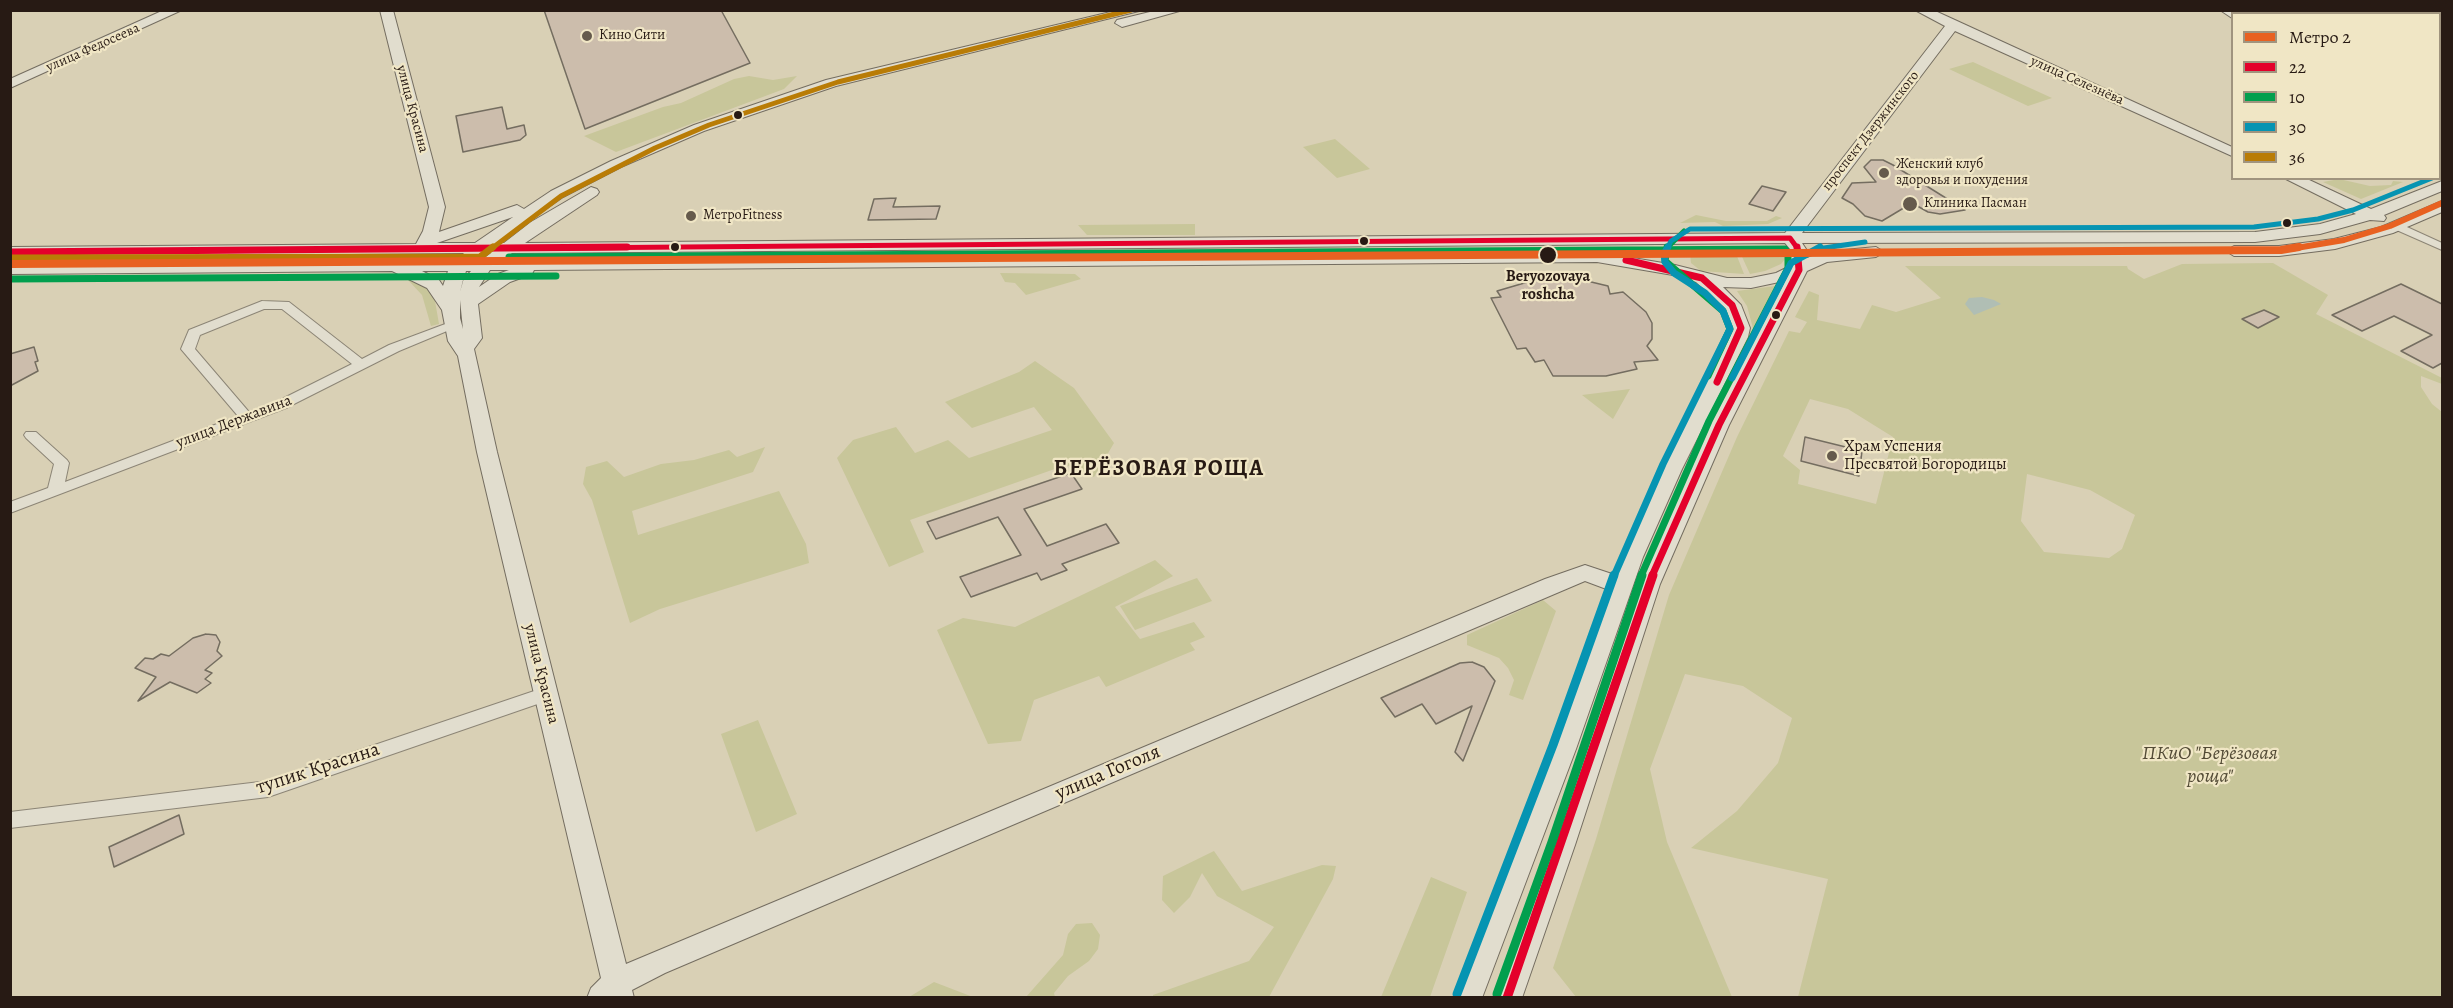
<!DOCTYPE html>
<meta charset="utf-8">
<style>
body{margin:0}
#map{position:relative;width:2453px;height:1008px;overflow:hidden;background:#d9d0b5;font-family:Alegreya,serif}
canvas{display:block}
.frame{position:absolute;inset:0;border:12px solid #271a14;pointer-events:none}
.legend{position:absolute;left:2231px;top:12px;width:210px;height:168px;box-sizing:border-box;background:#f0e6c5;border:2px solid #a0947e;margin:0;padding:8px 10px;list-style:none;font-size:18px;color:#271a14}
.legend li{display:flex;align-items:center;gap:12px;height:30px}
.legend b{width:30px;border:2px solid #a0947e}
</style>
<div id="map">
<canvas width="2453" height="1008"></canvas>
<div class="frame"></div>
<ul class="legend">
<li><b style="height:8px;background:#e86121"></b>Метро 2</li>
<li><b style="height:8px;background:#e4002b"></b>22</li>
<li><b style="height:8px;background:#029f4e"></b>10</li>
<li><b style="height:8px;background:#0694b2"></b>30</li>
<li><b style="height:8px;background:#b97c06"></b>36</li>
</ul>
</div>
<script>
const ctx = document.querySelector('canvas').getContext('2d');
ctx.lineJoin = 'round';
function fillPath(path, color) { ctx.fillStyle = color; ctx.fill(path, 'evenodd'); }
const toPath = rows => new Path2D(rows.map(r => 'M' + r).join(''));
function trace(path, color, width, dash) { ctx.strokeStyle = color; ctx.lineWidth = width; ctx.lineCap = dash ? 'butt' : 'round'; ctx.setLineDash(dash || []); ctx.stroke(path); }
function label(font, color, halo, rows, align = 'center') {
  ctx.font = font + ' Alegreya,serif'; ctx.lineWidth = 4.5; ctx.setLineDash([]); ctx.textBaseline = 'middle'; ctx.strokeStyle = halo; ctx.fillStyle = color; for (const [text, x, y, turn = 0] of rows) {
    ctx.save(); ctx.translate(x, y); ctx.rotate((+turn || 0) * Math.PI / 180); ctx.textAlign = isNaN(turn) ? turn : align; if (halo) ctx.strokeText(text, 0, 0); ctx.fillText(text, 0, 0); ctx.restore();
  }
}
fillPath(toPath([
 [1973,62,2052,98,2028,106,1949,69],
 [749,76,773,80,797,76,784,89,616,152,584,136,663,107,681,103,734,79],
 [1335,139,1370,169,1337,178,1303,147],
 [2339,179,2370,186,2391,185,2393,181,2403,182,2361,199,2323,182],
 [1696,215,1726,221,1767,221,1776,216,1782,218,1768,224,1723,226,1715,222,1680,223],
 [1195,224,1195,235,1087,235,1078,225],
 [1733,246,1744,274,1701,271,1691,263,1690,254,1700,248],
 [1737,246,1774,246,1784,247,1789,254,1781,264,1765,271,1750,274],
 [2273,263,2328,295,2316,314,2442,378,2442,384,2421,376,2421,387,2432,404,2442,412,2442,997,1798,997,1828,879,1691,848,1737,811,1778,763,1792,718,1743,686,1685,674,1650,769,1667,842,1732,997,1576,997,1553,968,1596,839,1669,595,1737,437,1789,331,1800,333,1807,322,1795,317,1809,291,1819,295,1817,320,1860,329,1872,305,1896,312,1941,298,1905,266,2127,266,2128,269,2144,279,2182,264],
 [1810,399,1848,409,1893,437,1876,504,1798,484,1800,470,1783,456],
 [2027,474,2090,490,2135,515,2122,549,2109,558,2044,552,2021,521],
 [1000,273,1075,274,1081,279,1026,295,1015,283,1005,282],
 [408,280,429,289,435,301,439,324,431,326,422,295],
 [1775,286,1754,332,1747,306,1737,291],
 [1035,361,1074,388,1114,443,1094,477,1066,465,910,520,924,552,889,567,837,458,853,440,896,427,915,453,948,440,969,458,1052,430,1034,407,972,428,945,402,1019,372],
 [1630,389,1613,419,1582,395],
 [765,447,753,472,632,511,638,535,779,491,806,544,809,563,660,609,630,623,592,500,583,484,586,467,607,461,624,477,661,464,694,460,729,450,737,457],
 [1155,560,1173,576,1115,607,1140,639,1194,622,1205,637,1190,643,1195,650,1106,687,1099,676,1034,700,1021,741,988,744,937,630,963,618,1015,627],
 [1197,578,1212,601,1135,630,1120,606],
 [1543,600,1556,611,1523,700,1509,695,1514,680,1508,668,1499,658,1467,645,1467,635],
 [758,720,797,814,756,832,721,734],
 [1214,851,1242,891,1322,865,1336,866,1333,879,1269,997,1153,997,1153,995,1249,961,1274,927,1217,896,1202,873,1190,897,1174,913,1162,900,1163,876],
 [1431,877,1467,892,1430,997,1381,997],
 [1092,923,1100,935,1098,949,1089,961,1068,976,1054,993,1055,997,1026,997,1063,955,1068,934,1076,924],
 [934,982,973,997,909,997]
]), '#c8c69a');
fillPath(toPath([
 [1982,297,1994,300,2001,304,1974,315,1965,304,1969,298]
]), '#b0beb4');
const building = toPath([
 [544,10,721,10,750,63,585,129,544,10],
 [502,107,507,129,524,125,526,135,520,140,463,152,456,116,502,107],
 [1871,160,1883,160,1893,165,1965,210,1940,214,1928,212,1912,203,1882,221,1865,216,1853,204,1842,198,1852,183,1876,182,1864,167,1871,160],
 [1762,186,1786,192,1773,211,1749,204,1762,186],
 [896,198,893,207,940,206,936,219,868,220,874,199,896,198],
 [1538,279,1587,281,1608,286,1610,294,1623,292,1646,312,1652,323,1652,339,1647,346,1658,360,1634,362,1637,369,1606,376,1553,376,1544,360,1535,362,1526,348,1517,349,1491,298,1501,297,1497,291,1538,279],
 [2401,284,2442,304,2442,363,2433,368,2401,351,2432,335,2394,316,2362,331,2332,315,2401,284],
 [2264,310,2279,317,2258,328,2242,319,2264,310],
 [34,347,38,361,35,362,38,371,10,386,10,354,34,347],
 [1805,437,1862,451,1859,476,1801,461,1805,437],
 [1071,473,1082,489,1024,509,1047,546,1106,524,1119,543,1062,564,1067,570,1041,580,1037,573,971,597,960,577,1021,555,998,517,936,539,927,522,1071,473],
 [206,634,216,635,220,642,217,651,222,656,205,670,212,673,205,679,211,683,197,693,170,682,138,701,156,677,135,668,145,658,153,659,161,654,169,656,193,638,206,634],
 [1472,662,1484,667,1495,681,1463,761,1455,752,1472,706,1436,724,1422,704,1395,717,1381,698,1460,663,1472,662],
 [179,815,184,834,114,867,109,847,179,815]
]);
fillPath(building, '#ccbdac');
trace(building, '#746d60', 1.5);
const street = toPath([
 [2396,222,2442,243,2442,250,2392,228,2392,224,2396,222],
 [262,301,289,302,362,359,389,345,448,323,458,323,459,326,399,351,286,408,10,513,10,502,48,488,54,464,26,438,24,435,26,432,36,432,67,460,69,463,65,482,238,416,181,349,189,330,262,301],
 [264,309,282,309,352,364,276,402,249,412,195,349,200,335,264,309],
 [546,687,552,689,555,694,552,699,268,797,10,828,10,812,268,781,546,687]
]);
const secondary = toPath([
 [164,10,182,10,10,88,10,79,164,10],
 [380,10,393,10,445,207,439,232,511,207,517,205,524,209,551,191,611,161,694,125,826,80,1119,10,1143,10,836,86,704,131,621,167,563,197,497,243,504,243,531,222,591,187,597,189,599,192,597,195,525,243,1785,233,1945,26,1915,10,1933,10,2232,147,2232,156,1955,31,1802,233,2255,232,2320,224,2356,214,2284,178,2305,178,2371,209,2442,181,2442,191,2384,215,2386,218,2384,221,2370,220,2320,234,2255,242,1802,243,1806,249,1807,258,1823,252,1876,247,1884,252,1876,257,1827,262,1807,271,1729,425,1660,584,1575,845,1522,998,1493,998,1549,845,1638,584,1709,425,1784,281,1751,288,1723,287,1741,305,1750,328,1748,337,1682,469,1643,557,1576,749,1482,998,1453,998,1550,749,1609,590,1585,581,665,973,632,990,634,998,587,998,591,988,601,978,477,452,458,356,448,341,442,310,427,288,392,271,10,274,10,264,456,261,464,253,10,257,10,247,416,244,423,231,429,207,380,10],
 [513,217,475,243,437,243,513,217],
 [1785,243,1790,249,1790,266,1776,273,1751,278,1727,278,1675,265,1597,252,503,260,512,253,1785,243],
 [483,253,491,253,482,260,476,260,483,253],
 [1597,262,1673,275,1696,282,1724,307,1732,328,1730,337,1662,469,1615,575,1585,565,1545,579,626,964,497,452,474,349,482,338,478,304,510,282,532,274,534,270,1597,262],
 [509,270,498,274,479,287,490,270,509,270],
 [422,271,448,271,443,286,439,280,422,271],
 [466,271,471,271,463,280,460,292,466,271],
 [460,300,463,329,460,318,460,300],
 [1158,10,1183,10,1122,27,1115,23,1117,20,1158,10],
 [2220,10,2237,10,2240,14,2232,14,2232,18,2220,10],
 [2321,10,2338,10,2341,14,2324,14,2321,10],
 [2440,48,2442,49,2442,57,2440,56,2440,48],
 [2440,89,2442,89,2442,98,2440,98,2440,89],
 [2442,201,2442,212,2393,233,2335,249,2279,256,2234,256,2226,251,2234,246,2279,246,2334,239,2381,227,2442,201]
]);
const highway = toPath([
 [2250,10,2272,10,2274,14,2252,14,2250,10],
 [2294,10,2319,10,2321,14,2296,14,2294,10],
 [2440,54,2442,54,2442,65,2440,65,2440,54],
 [2440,84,2442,84,2442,95,2440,95,2440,84]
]);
trace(street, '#8c8576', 2);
trace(secondary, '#746d60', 2);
trace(highway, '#746d60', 2);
fillPath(street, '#e1ddce');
fillPath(secondary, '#e1ddce');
fillPath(highway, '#dcd7c7');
trace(toPath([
 [437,249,1790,238,1798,249]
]), '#e4002b', 5);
trace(toPath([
 [10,252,627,247],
 [1626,260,1702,278,1732,305,1741,328,1717,382],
 [1652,576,1719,425,1799,270,1797,247]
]), '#e4002b', 7);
trace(toPath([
 [1507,998,1653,575]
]), '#e4002b', 9);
trace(toPath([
 [1666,249,1684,231]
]), '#029f4e', 5);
trace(toPath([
 [1667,247,1665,261,1723,311,1730,329,1708,376],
 [509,257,1785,249,1788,253,1788,268,1709,421,1641,576],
 [10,279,556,276]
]), '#029f4e', 7);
trace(toPath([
 [1497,994,1552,842,1642,575]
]), '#029f4e', 9);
trace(toPath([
 [1667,249,1671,241,1690,229,2254,227,2318,219,2353,210,2432,178],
 [1817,249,1865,242]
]), '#0694b2', 5);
trace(toPath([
 [1732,378,1791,263,1820,247],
 [1614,576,1663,464,1730,329,1723,311,1705,293,1674,273,1665,262,1664,254,1668,247]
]), '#0694b2', 7);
trace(toPath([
 [1457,994,1553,745,1614,575]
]), '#0694b2', 9);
trace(toPath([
 [491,249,561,196,655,148,709,125,838,82,1131,10]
]), '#b97c06', 5);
trace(toPath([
 [10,258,480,257,493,247]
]), '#b97c06', 7);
trace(toPath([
 [2290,249,2344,240,2390,226,2442,203]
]), '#e86121', 6);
trace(toPath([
 [10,264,2281,250,2299,247]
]), '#e86121', 8);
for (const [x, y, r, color] of [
 [587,36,6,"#655a4c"],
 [738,115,5,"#271a14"],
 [1884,173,6,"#655a4c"],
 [1910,204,8,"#655a4c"],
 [691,216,6,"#655a4c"],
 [2287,223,5,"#271a14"],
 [1364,241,5,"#271a14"],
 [675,247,5,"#271a14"],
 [1548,255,9,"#271a14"],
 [1776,315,5,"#271a14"],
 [1832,456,6,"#655a4c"]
]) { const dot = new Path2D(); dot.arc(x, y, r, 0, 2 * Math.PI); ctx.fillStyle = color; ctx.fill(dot); trace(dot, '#f0e6c5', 2); }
label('14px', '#271a14', '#f0e6c5', [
 ["Кино Сити",599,36],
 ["Женский клуб",1896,165],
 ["здоровья и похудения",1896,181],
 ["Клиника Пасман",1924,204],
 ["МетроFitness",703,216]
], 'left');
label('14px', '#271a14', '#f0e6c5', [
 ["улица Федосеева",93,48,-24],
 ["улица Селезнёва",2077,81,24],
 ["улица Красина",412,109,75],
 ["проспект Дзержинского",1871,131,-52]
]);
label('bold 16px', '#271a14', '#f0e6c5', [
 ["Beryozovaya",1548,277],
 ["roshcha",1548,295]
]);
label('16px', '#271a14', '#f0e6c5', [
 ["улица Державина",234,422,-21],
 ["улица Красина",541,674,76]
]);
label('16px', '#271a14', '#f0e6c5', [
 ["Храм Успения",1844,447],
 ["Пресвятой Богородицы",1844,465]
], 'left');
label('italic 20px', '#534b36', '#f0e6c5', [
 ["ПКиО \"Берёзовая",2210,754],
 ["роща\"",2210,777]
]);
label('20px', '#271a14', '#f0e6c5', [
 ["тупик Красина",318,769,-18],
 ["улица Гоголя",1108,773,-23]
]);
ctx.letterSpacing = '1.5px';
label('bold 22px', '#271a14', '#f0e6c5', [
 ["БЕРЁЗОВАЯ РОЩА",1159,470]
]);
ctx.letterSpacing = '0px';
</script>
